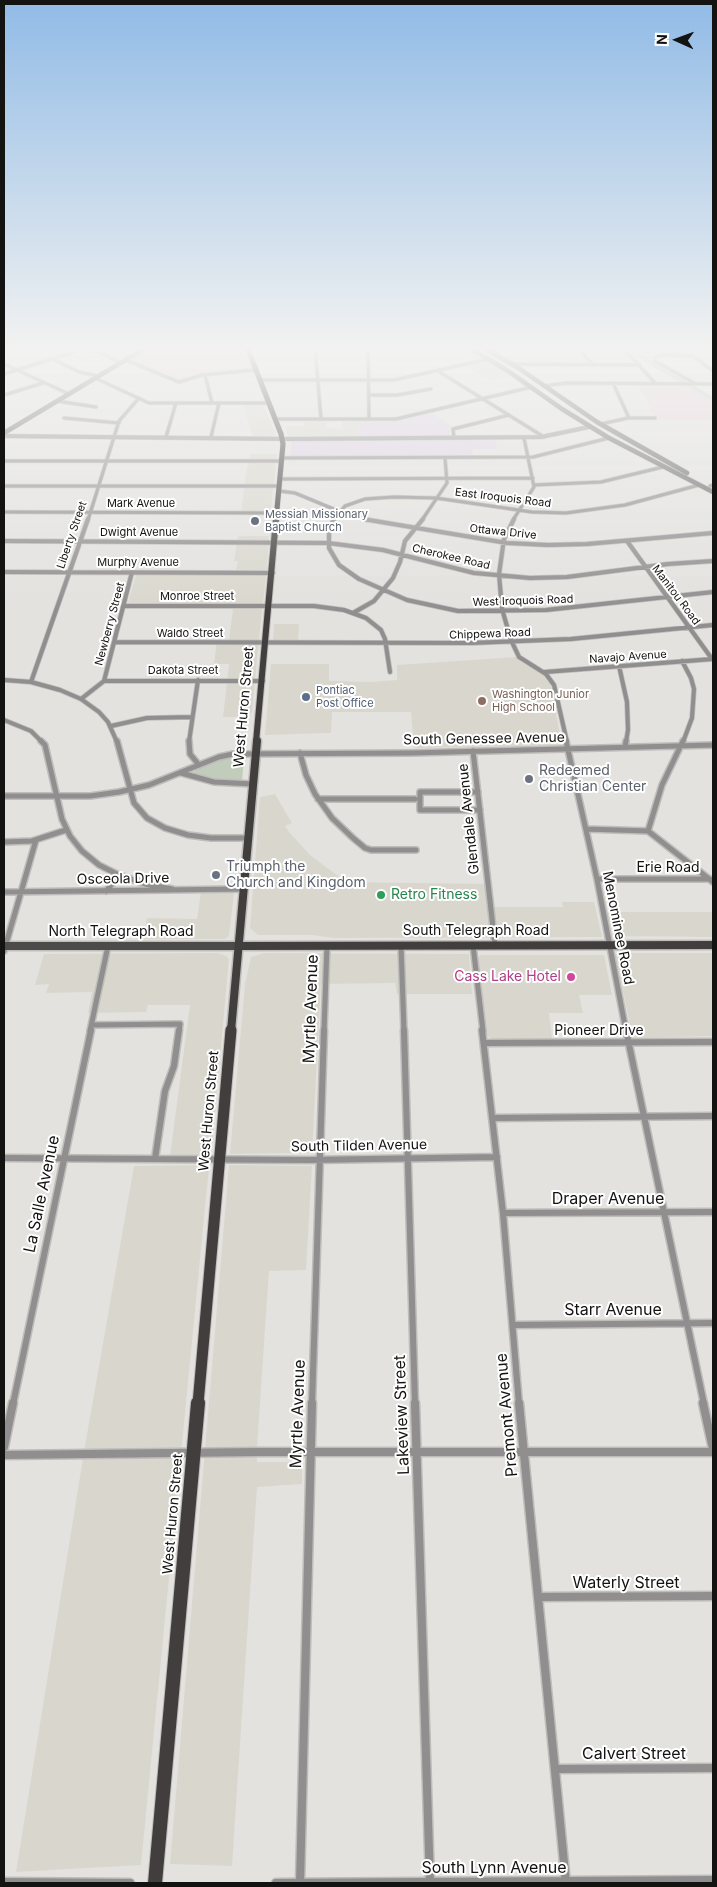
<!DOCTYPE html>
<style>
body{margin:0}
#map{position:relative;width:717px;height:1887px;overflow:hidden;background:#e3e2df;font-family:Inter,sans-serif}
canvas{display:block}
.frame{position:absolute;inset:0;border:5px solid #131312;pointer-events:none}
.north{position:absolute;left:652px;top:15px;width:50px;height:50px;-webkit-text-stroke:4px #fff;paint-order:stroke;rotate:272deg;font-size:14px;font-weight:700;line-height:20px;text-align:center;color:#131312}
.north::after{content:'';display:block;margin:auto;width:18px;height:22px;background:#131312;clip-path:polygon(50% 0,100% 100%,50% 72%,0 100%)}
</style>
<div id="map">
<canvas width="717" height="1887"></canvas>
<div class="frame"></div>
<div class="north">N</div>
</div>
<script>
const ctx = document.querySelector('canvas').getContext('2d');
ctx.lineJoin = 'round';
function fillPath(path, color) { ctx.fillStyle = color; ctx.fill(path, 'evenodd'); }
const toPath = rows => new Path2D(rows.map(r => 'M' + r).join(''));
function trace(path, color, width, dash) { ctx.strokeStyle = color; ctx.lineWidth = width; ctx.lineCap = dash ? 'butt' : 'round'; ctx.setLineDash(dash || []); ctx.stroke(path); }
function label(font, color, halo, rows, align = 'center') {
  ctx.font = font + ' Inter,sans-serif'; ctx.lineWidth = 4; ctx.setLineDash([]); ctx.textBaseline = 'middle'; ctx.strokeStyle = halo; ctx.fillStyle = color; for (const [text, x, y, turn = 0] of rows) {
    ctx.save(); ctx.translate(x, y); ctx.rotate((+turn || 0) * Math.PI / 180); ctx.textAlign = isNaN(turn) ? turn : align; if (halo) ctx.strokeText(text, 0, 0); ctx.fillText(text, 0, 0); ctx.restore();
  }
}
fillPath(toPath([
 [488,361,513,376,490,381,466,366],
 [263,404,276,434,272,436,253,436,243,406],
 [305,421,327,421,326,428,341,429,342,421,359,421,358,437,288,437,285,426,304,426],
 [250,454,277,454,274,485,244,485],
 [244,487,273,488,271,512,241,512],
 [238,536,269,536,267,570,236,571,238,561,234,561],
 [263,574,266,575,263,603,261,605,128,603,136,575],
 [233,609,262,609,252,711,249,717,223,717,229,664,214,664,217,640,229,640],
 [274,624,299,624,298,642,273,642],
 [516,657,521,662,543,673,550,683,562,745,414,748,411,712,332,712,331,733,265,735,271,664,329,664,329,681,370,682,397,680,397,665],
 [275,794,292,823,285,826,290,833,310,855,342,879,340,882,491,884,494,907,563,907,562,902,594,902,602,937,333,938,312,935,258,935,250,928,260,797],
 [201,892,234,893,229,936,225,939,143,939,147,918,197,919],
 [607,912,713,912,713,937,613,936],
 [218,953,226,956,229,959,211,1156,170,1156,190,1005,148,1005,146,1012,88,1013,92,992,46,993,49,984,35,985,44,954],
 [264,953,469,954,472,994,397,994,395,983,321,984,312,1153,230,1154,245,984,251,957],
 [619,953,713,953,713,1036,633,1038,615,954],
 [480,955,604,955,612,995,579,995,583,1013,549,1013,552,1039,493,1040,486,1035,478,959],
 [206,1165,209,1167,141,1865,16,1872,85,1446,134,1166],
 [229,1165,312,1166,306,1270,269,1271,257,1447,257,1462,302,1462,302,1484,257,1487,232,1866,170,1864]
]), '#d9d7cd');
fillPath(toPath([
 [150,347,241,347,251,369,202,373,179,381,130,359],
 [638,385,686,385,713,401,713,420,656,420]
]), '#e9d1da');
fillPath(toPath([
 [432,413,453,427,449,428,450,440,496,440,497,449,472,449,473,456,290,456,292,440,358,440,359,421,397,421]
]), '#e0d3e6');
fillPath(toPath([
 [624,347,631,347,640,354,633,347,681,347,689,353,640,354,713,397,713,401,645,362],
 [232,757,244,757,242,781,212,780,193,773,198,768,220,759]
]), '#c1cdba');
const minorFar4 = toPath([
 [88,347,121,363],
 [315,347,321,419],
 [368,347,369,419],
 [247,348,297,347],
 [483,348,624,348],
 [578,348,593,365],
 [623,348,656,384],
 [4,350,13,347],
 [52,359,79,372,98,376],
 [126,360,179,382,202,375,256,370],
 [4,364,69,394],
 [512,364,640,365],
 [438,371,544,437],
 [4,374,90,347],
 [205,375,212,403],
 [95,378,149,403,269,403],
 [260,380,394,380,489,359],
 [613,383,629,418],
 [694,383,655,361,654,357,663,355,693,356,713,371],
 [544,386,565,383,713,384],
 [4,395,43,383],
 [369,395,397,395,431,389],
 [57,401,96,407],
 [64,418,119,423],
 [276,419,396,419,532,387],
 [601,424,628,418,655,418],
 [166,437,176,403],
 [211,437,219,403],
 [454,438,453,429,509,415],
 [282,458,533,457,609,438],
 [4,461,282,461],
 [281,479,533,478],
 [534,485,601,482,663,467],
 [4,486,280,486],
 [710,486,713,485],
 [279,491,295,493,336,510,368,520],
 [4,512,277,513],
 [88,520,119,421,139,398],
 [334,520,345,506,365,499,394,497,436,498,532,512,566,513,625,505,699,485],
 [422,520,447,483,445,458],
 [513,520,534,487,524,438]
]);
const minorFar3 = toPath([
 [334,519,329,529,329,548,339,565,359,579,407,600,458,611,546,610,713,592],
 [363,519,507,543,548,545,587,544,713,533],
 [514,519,504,539,499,574,502,609,511,640,519,657,546,674,554,685,567,742],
 [4,541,328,543,383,550,474,573,530,578,567,577,668,564,713,561],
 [627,541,712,659],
 [4,572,273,573],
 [124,606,314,606,344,610,366,618,381,630,385,639,390,672],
 [353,613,374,601,393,578,400,562,405,541,423,519],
 [114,642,472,643,571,639,713,625],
 [682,661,691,678,694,689,692,718,683,742],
 [619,666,627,702,628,730,626,742],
 [545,672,713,659],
 [4,680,31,682,60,690,81,699,99,712,108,722,117,742],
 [104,681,263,681],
 [31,682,88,519],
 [81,699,104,681,132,572],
 [4,720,31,731,42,742],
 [111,726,147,718,192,717],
 [189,742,198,680]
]);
const minorFar2 = toPath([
 [41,741,45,745,62,819,70,836,82,851,99,865,117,874,145,884,172,889],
 [117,741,134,803,147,818,165,828,188,835,211,838,248,838],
 [189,741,190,754,199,765],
 [566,741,597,879,626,1031],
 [625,747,626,741],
 [473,751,495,945],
 [300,753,306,775,315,794,332,818,353,838,365,848,371,850,416,850],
 [181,773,214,782,253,784],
 [478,792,420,792,420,810,480,810],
 [4,796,90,796,119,792,149,785,219,757,233,754,412,753,713,745],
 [318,799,415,799],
 [586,829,648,831,713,882],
 [648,831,662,785,683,741],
 [4,842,32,841,66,830],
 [597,879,710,879],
 [106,891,113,883,117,874],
 [4,892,243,889],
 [473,945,483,1031],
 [401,946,404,1031],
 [4,951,36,840],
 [92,1025,180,1024,179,1031],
 [90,1031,108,946],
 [324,1031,327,946]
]);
const minorFar1 = toPath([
 [404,1030,415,1404],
 [482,1030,503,1213,519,1404],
 [626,1030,704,1404],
 [485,1043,713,1042],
 [493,1118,713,1116],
 [4,1158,309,1160,497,1157],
 [155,1159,165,1091,174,1066,179,1030],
 [503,1213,713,1212],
 [514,1325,713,1323],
 [13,1404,91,1030],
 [312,1404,324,1030]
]);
const minor = toPath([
 [415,1403,430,1883],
 [519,1403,566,1883],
 [703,1403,713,1449],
 [4,1447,13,1403],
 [4,1455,258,1452,713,1452],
 [538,1597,713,1596],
 [556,1769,713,1768],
 [4,1882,130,1883],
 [276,1883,713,1880],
 [300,1883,312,1403]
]);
const tertiary = toPath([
 [4,436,291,439,541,437,589,427]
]);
const secondary = toPath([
 [468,347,508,371,562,409,609,438,713,492],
 [482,347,517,367,597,422,687,473],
 [4,433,147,347]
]);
const primary = toPath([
 [4,946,239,946]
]);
const trunkFar4 = toPath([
 [247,347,281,434,283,444,276,520]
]);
const trunkFar3 = toPath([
 [256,742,276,519]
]);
const trunkFar2 = toPath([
 [239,946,713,945],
 [231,1031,257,741]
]);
const trunkFar1 = toPath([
 [198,1404,231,1030]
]);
const trunk = toPath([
 [155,1883,198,1403]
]);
trace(minorFar4, '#bebdba', 4.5);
trace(minorFar3, '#bebdba', 5.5);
trace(minorFar2, '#bebdba', 8);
trace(minorFar1, '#bebdba', 9);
trace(minor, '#bebdba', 11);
trace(tertiary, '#bebdba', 5);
trace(secondary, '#bebdba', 5.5);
trace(primary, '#bebdba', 11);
trace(trunkFar4, '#bebdba', 6);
trace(trunkFar3, '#bebdba', 8);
trace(trunkFar2, '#bebdba', 11);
trace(trunkFar1, '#bebdba', 13);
trace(trunk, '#bebdba', 16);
trace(minorFar4, '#908e8e', 3);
trace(minorFar3, '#908e8e', 4);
trace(minorFar2, '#908e8e', 5);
trace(minorFar1, '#908e8e', 6);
trace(minor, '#908e8e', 8);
trace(tertiary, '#908e8e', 4);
trace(secondary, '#686666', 4.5);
trace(primary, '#4d4a4a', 8);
trace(trunkFar4, '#423e3e', 5);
trace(trunkFar3, '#423e3e', 6);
trace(trunkFar2, '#423e3e', 8);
trace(trunkFar1, '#423e3e', 11);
trace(trunk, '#423e3e', 14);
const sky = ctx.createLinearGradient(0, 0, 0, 611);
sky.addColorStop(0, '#91bbe6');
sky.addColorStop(0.57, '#f2f2f1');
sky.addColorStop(1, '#f2f2f100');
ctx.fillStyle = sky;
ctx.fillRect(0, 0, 717, 611);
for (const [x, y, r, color] of [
 [255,521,5,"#6b7280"],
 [306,697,5,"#5c6f8a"],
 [482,701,5,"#8d6e63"],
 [529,779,5,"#6b7280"],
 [216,875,5,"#6b7280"],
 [381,895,5,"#2e9e5b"],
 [571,977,5,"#d1479c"]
]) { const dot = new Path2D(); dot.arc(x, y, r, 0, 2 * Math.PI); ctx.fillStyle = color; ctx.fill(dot); trace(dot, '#fff', 2); }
label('11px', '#131312', '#fff', [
 ["East Iroquois Road",503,498,7],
 ["Mark Avenue",141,504],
 ["Ottawa Drive",503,532,6],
 ["Dwight Avenue",139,533],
 ["Liberty Street",72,535,-71],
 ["Cherokee Road",451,557,13],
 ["Murphy Avenue",138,563],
 ["Manitou Road",676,595,53],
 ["Monroe Street",197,597],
 ["West Iroquois Road",523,601,-2],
 ["Newberry Street",110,624,-75],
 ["Waldo Street",190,634],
 ["Chippewa Road",490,634,-2],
 ["Navajo Avenue",628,657,-4],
 ["Dakota Street",183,671]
]);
label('11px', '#5b616d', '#fff', [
 ["Messiah Missionary",265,515],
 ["Baptist Church",265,528]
], 'left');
label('11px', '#4e5e75', '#fff', [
 ["Pontiac",316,691],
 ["Post Office",316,704]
], 'left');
label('11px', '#785e54', '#fff', [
 ["Washington Junior",492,695],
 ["High School",492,708]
], 'left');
label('14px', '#131312', '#fff', [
 ["West Huron Street",244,707,-85],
 ["South Genessee Avenue",484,739,-1],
 ["Glendale Avenue",469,819,-96],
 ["Erie Road",668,868],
 ["Osceola Drive",123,879,-1],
 ["Menominee Road",618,928,79],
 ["South Telegraph Road",476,931],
 ["North Telegraph Road",121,932],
 ["Pioneer Drive",599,1031],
 ["West Huron Street",209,1111,-85],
 ["South Tilden Avenue",359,1146,-1],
 ["West Huron Street",173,1514,-85]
]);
label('14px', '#5b616d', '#fff', [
 ["Redeemed",539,771],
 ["Christian Center",539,787],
 ["Triumph the",226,867],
 ["Church and Kingdom",226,883]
], 'left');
label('14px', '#27864d', '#fff', [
 ["Retro Fitness",391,895]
], 'left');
label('14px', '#b23c85', '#fff', [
 ["Cass Lake Hotel",561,977]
], 'right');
label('16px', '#131312', '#fff', [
 ["Myrtle Avenue",311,1009,-88],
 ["La Salle Avenue",42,1194,-78],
 ["Draper Avenue",608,1199],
 ["Starr Avenue",613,1310],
 ["Myrtle Avenue",298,1414,-88],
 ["Lakeview Street",402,1415,-92],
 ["Premont Avenue",507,1415,-95],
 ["Waterly Street",626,1583],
 ["Calvert Street",634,1754],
 ["South Lynn Avenue",494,1868]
]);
</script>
